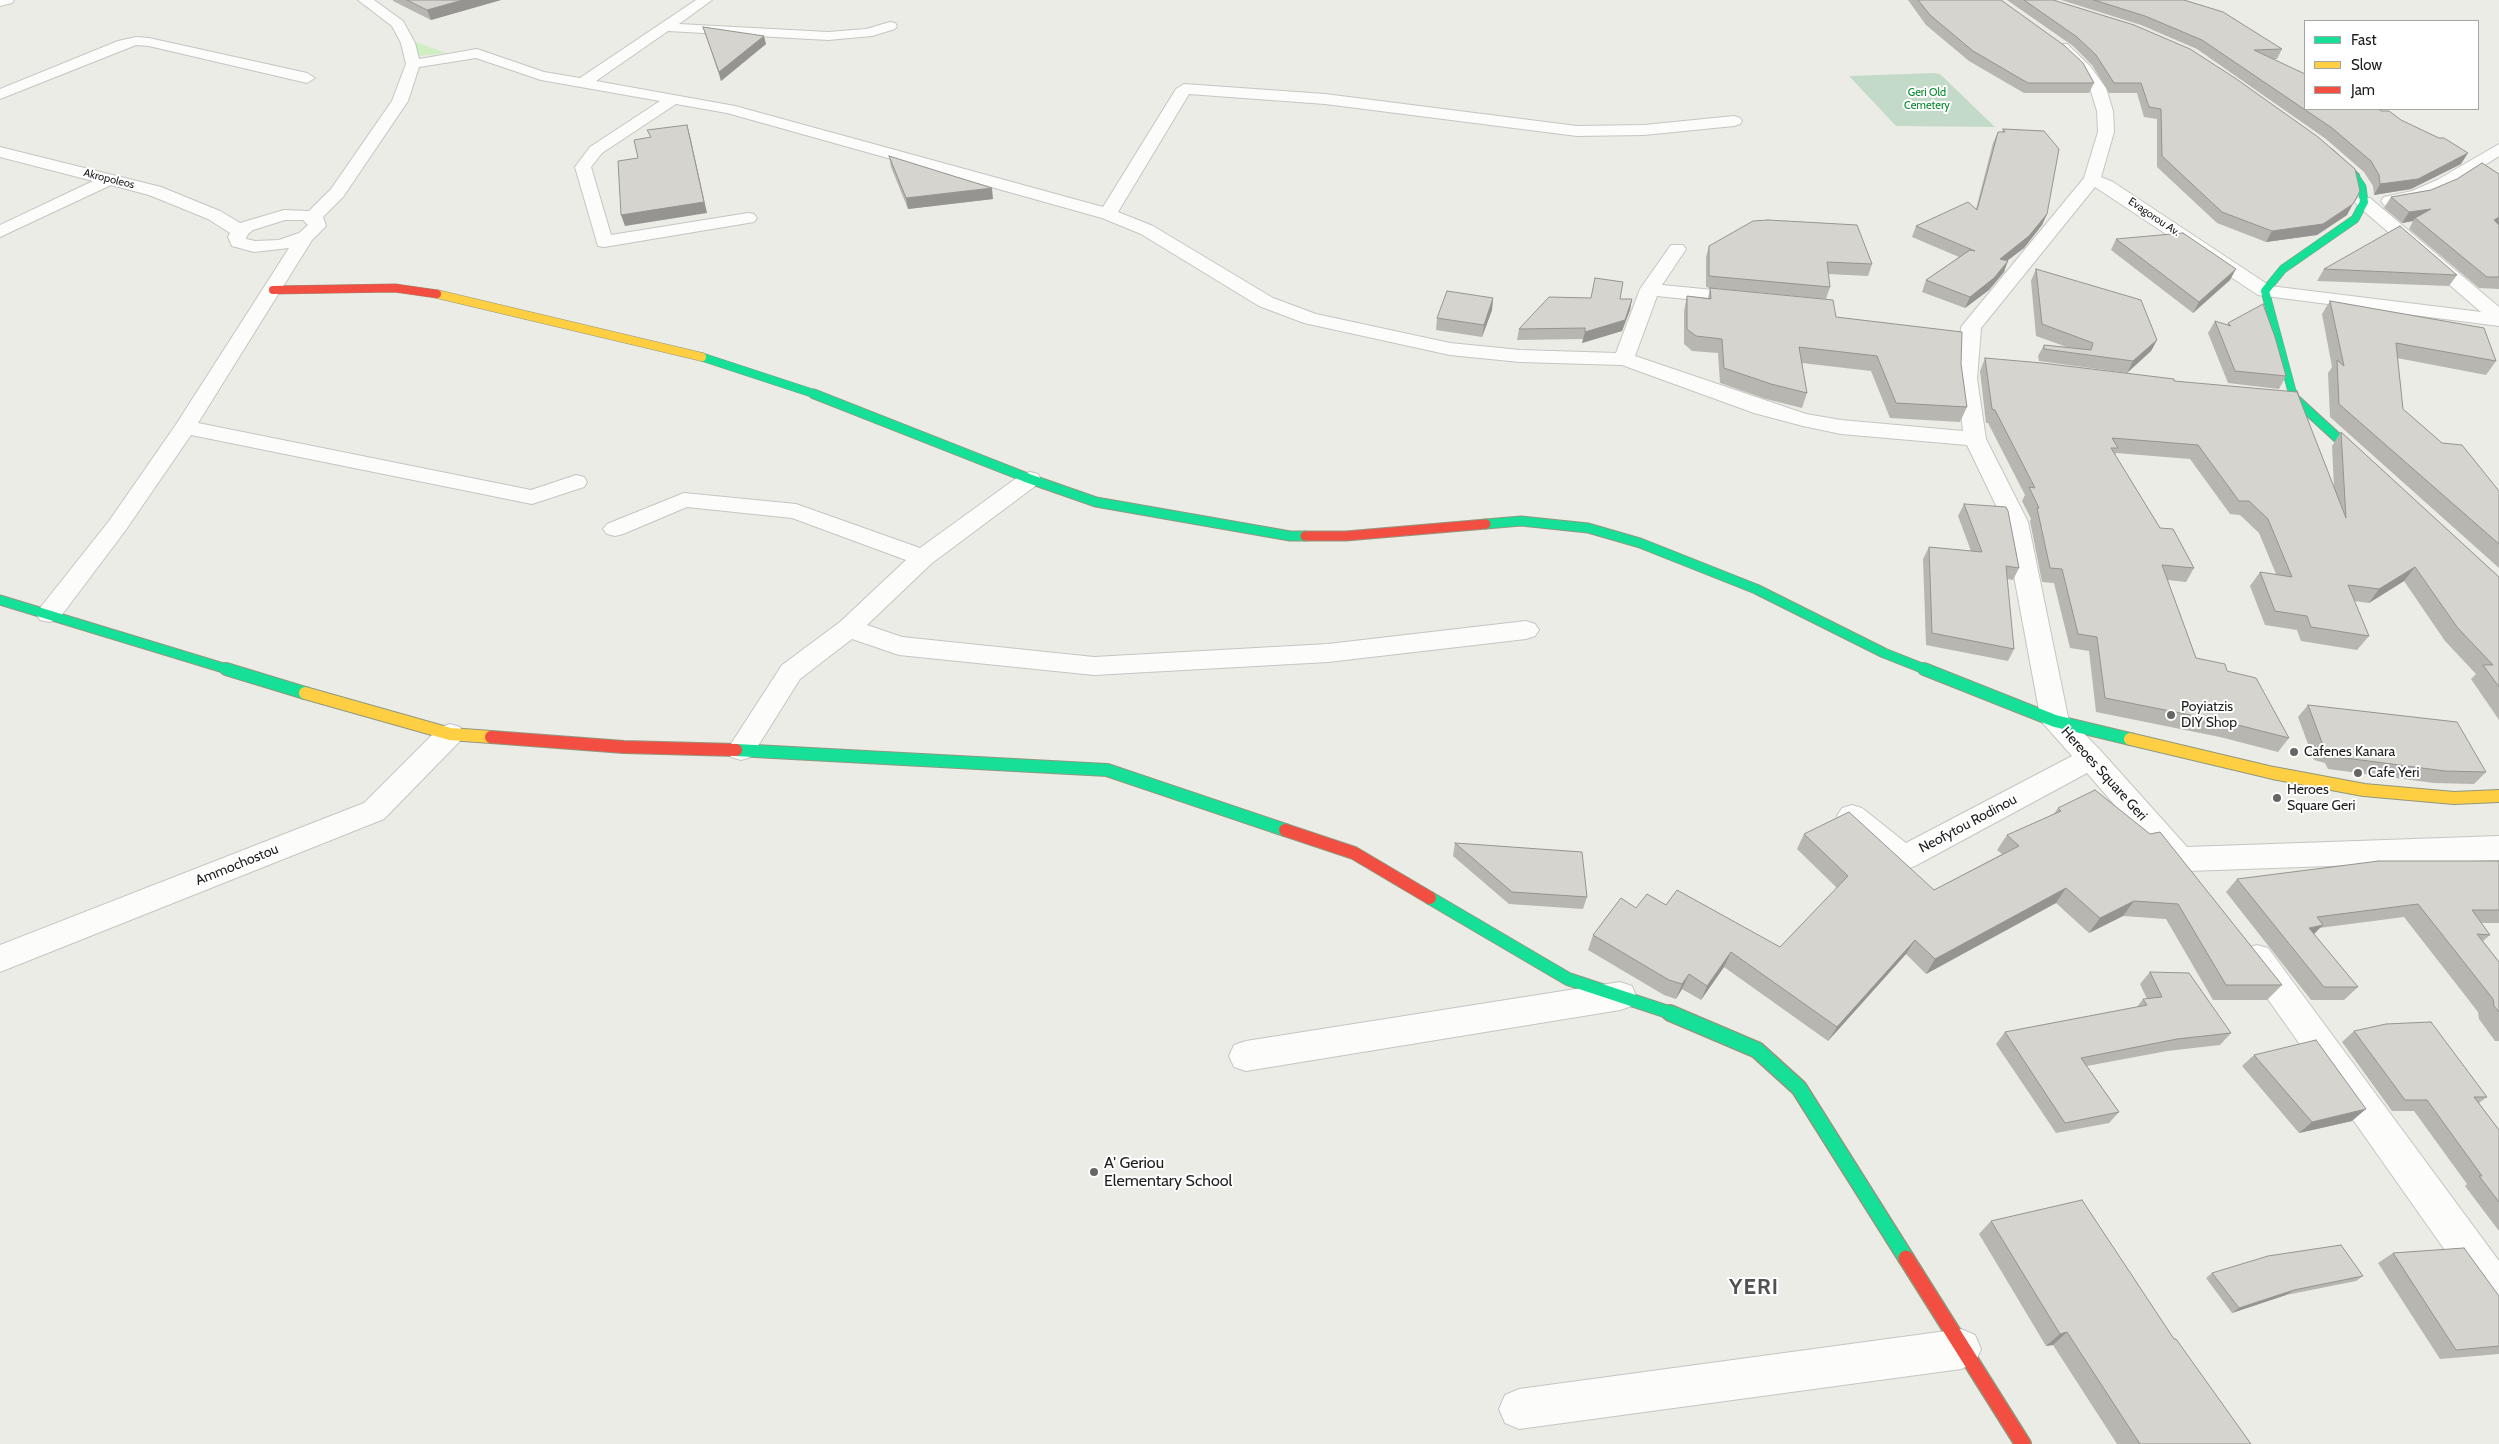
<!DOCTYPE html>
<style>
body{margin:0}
#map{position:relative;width:2499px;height:1444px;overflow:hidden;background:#ecece6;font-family:Cabin,sans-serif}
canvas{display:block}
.legend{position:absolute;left:2304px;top:20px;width:175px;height:90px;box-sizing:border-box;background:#fff;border:1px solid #a5a5a5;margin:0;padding:6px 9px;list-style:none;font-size:15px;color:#1e1e1e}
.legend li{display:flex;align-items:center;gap:10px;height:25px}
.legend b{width:25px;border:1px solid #a5a5a5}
</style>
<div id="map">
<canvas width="2499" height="1444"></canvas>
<ul class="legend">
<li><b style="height:6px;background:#16e098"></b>Fast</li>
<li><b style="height:6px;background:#ffcf43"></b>Slow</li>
<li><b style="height:6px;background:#f24e42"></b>Jam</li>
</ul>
</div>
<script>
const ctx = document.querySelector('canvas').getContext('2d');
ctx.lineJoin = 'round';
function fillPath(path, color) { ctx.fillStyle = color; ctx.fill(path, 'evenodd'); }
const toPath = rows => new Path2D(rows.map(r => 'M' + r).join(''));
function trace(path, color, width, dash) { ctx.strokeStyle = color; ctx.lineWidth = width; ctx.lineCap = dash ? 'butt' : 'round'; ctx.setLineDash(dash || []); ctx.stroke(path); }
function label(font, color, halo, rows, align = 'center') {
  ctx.font = font + ' Cabin,sans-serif'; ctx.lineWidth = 4; ctx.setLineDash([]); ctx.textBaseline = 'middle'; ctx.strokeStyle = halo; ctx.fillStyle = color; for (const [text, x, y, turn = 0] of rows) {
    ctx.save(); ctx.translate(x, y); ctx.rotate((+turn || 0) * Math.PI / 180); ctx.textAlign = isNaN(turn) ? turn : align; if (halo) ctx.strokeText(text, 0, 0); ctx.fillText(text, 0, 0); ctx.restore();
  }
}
fillPath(toPath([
 [413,41,446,53,418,56]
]), '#cfeec1');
fillPath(toPath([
 [1934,73,1940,74,1995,127,1896,126,1849,76]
]), '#c3dac9');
const street = toPath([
 [0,0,14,0,12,3,0,6,0,0],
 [358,0,374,0,403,21,415,43,419,59,477,49,544,72,580,78,696,0,712,0,679,24,828,32,866,29,890,22,895,23,897,26,895,29,872,36,828,40,668,31,596,81,735,106,1103,207,1176,89,1184,84,1325,94,1577,126,1644,125,1734,116,1740,118,1742,121,1740,124,1734,126,1644,135,1577,136,1325,104,1189,94,1118,212,1153,226,1273,298,1316,314,1450,343,1520,350,1616,353,1640,289,1671,245,1683,245,1686,249,1662,285,1744,293,1751,295,1754,299,1751,303,1744,305,1657,296,1635,356,1806,414,1841,420,1963,431,1957,379,1961,327,2084,178,2098,132,2097,111,2090,88,2080,72,2055,47,2057,44,2067,44,2090,66,2106,88,2113,111,2114,132,2101,177,2113,182,2270,286,2481,312,2358,206,2355,202,2358,198,2364,197,2370,198,2499,307,2499,326,2258,295,2095,187,1981,328,1977,379,1986,439,2028,522,2068,717,2101,751,2187,847,2499,836,2499,860,2188,871,2181,873,2170,869,2087,773,1915,866,1904,870,1893,866,1842,824,1837,816,1842,808,1852,805,1862,808,1906,843,2072,756,2041,721,2004,522,1967,445,1841,434,1803,426,1754,413,1622,365,1520,362,1450,355,1304,323,1259,306,1141,234,1102,218,727,113,676,104,602,153,591,167,611,235,748,213,754,214,757,218,754,222,604,247,598,246,575,167,590,147,660,101,541,80,476,58,419,67,408,101,343,197,323,217,326,226,312,240,198,423,531,490,576,475,584,477,587,482,584,487,532,504,191,435,125,531,58,620,49,622,40,620,36,614,40,608,109,521,175,426,289,248,254,252,232,246,228,237,230,233,208,219,149,195,111,185,0,237,0,225,93,181,0,157,0,147,161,187,220,211,240,223,284,210,309,211,331,189,392,101,406,64,401,43,392,26,358,0],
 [285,220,303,220,308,225,299,233,279,240,255,241,246,239,248,234,253,230,285,220],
 [136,37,149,38,307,73,315,78,307,83,149,46,136,45,0,99,0,89,118,41,136,37],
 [2499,144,2499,156,2449,188,2423,199,2390,206,2384,205,2381,201,2384,197,2412,191,2437,180,2499,144],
 [1030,472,1038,474,1041,479,1038,484,932,563,867,625,902,637,1094,657,1328,644,1526,621,1535,624,1539,630,1535,636,1526,639,1328,662,1094,675,899,655,852,639,800,679,751,757,741,760,731,757,727,750,782,665,840,622,906,560,792,518,687,507,623,534,615,536,607,534,603,529,607,524,684,493,796,504,920,548,1022,474,1030,472],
 [450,724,460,727,464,734,460,741,384,819,0,972,0,945,364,803,440,727,450,724],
 [2257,945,2268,948,2499,1261,2499,1312,2485,1307,2246,968,2241,958,2246,948,2257,945],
 [1620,982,1632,986,1636,996,1632,1006,1620,1010,1246,1071,1234,1067,1229,1056,1234,1045,1246,1041,1620,982],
 [1961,1329,1975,1335,1981,1349,1975,1363,1961,1369,1519,1429,1505,1423,1499,1409,1505,1395,1519,1389,1961,1329]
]);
const fastFar4 = toPath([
 [2330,152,2356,176]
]);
const fastFar3 = toPath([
 [702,357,818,395],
 [2293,395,2265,291,2283,269,2355,219,2364,202,2362,187,2354,175]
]);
const fastFar2 = toPath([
 [814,394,1030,479,1096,502,1290,536,1305,536],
 [2293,394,2294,398,2365,463],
 [1486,524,1521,521,1588,528,1640,543,1756,589,1884,653,1927,670],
 [0,600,230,670]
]);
const fastFar1 = toPath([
 [226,669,305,693],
 [1924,669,2055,721,2130,739],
 [736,750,1107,770,1285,830],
 [1430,898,1568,979,1674,1014]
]);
const fast = toPath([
 [1670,1013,1757,1050,1799,1088,1906,1258]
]);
const slowFar1 = toPath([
 [437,294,702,357]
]);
const slow = toPath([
 [305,693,450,734,491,737],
 [2130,739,2273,773,2364,790,2454,798,2499,796]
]);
const jamFar3 = toPath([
 [273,290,395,288,437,294]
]);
const jamFar2 = toPath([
 [1305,536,1346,536,1486,524]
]);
const jamFar1 = toPath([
 [491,737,624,747,736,750],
 [1285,830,1354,853,1430,898]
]);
const jam = toPath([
 [1906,1258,2023,1444]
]);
trace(street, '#c5c5c2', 2);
trace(fastFar4, '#90977d', 8);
trace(fastFar3, '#90977d', 9);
trace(fastFar2, '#90977d', 11);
trace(fastFar1, '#90977d', 14);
trace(fast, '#90977d', 18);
trace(slowFar1, '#90977d', 9);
trace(slow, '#90977d', 14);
trace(jamFar3, '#90977d', 9);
trace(jamFar2, '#90977d', 11);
trace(jamFar1, '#90977d', 14);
trace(jam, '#90977d', 18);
fillPath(street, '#fcfcfb');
trace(fastFar4, '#16e098', 6);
trace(fastFar3, '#16e098', 8);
trace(fastFar2, '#16e098', 9);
trace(fastFar1, '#16e098', 12);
trace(fast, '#16e098', 15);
trace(slowFar1, '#ffcf43', 8);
trace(slow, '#ffcf43', 12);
trace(jamFar3, '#f24e42', 8);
trace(jamFar2, '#f24e42', 9);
trace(jamFar1, '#f24e42', 12);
trace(jam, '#f24e42', 15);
fillPath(toPath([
 [393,0,501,0,431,20,393,1],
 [1908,0,2001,0,2094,83,2089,93,2024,93,1969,61,1926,25],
 [2007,0,2053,0,2347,215,2317,235,2266,242,2217,223,2157,167,2157,119,2144,117,2137,93,2109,93,2092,65,2073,46],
 [2061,0,2184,0,2282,49,2277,59,2273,59,2461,164,2411,189,2374,195,2373,186,2364,172,2326,139,2197,49,2141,25],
 [703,27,766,44,721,81],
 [2003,129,2044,131,2047,214,2042,225,2024,248,2007,261,2004,272,1989,290,1965,308,1922,292,1926,280,1959,257,1912,237,1916,226,1976,209,1993,143,1998,132,2002,132],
 [889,156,993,199,908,209,891,167],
 [2431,190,2499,225,2499,289,2479,288,2409,229,2413,221,2402,223,2384,208,2391,197],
 [2116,239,2230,280,2193,313,2111,250],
 [1709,246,1872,264,1868,276,1828,274,1830,287,1826,299,1712,288,1836,317,1961,364,1967,407,1960,422,1890,418,1871,371,1802,363,1807,393,1802,408,1766,399,1720,383,1718,353,1692,351,1684,344,1684,311,1687,296,1708,298,1710,288,1706,287,1706,257],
 [2036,269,2157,340,2151,351,2127,373,2039,361,2038,356,2044,345,2067,347,2036,336,2031,281],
 [2324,269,2457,275,2449,286,2317,281],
 [1493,298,1492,310,1482,337,1436,330,1437,318],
 [1620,299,1632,299,1630,310,1622,331,1582,343,1583,339,1517,340,1519,329],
 [2330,301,2496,361,2486,375,2397,358,2403,409,2442,443,2499,491,2499,568,2330,417,2328,373,2332,367,2322,314],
 [2215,321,2227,325,2228,323,2286,376,2279,389,2228,383,2208,333],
 [1985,358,2174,381,2334,487,2332,446,2341,432,2499,577,2499,720,2471,679,2476,674,2445,641,2404,581,2369,603,2354,601,2369,636,2357,650,2301,641,2297,630,2265,625,2250,586,2260,572,2276,574,2259,533,2240,515,2230,514,2190,459,2116,453,2115,455,2160,528,2194,568,2186,582,2167,580,2196,658,2227,671,2289,738,2278,752,2220,737,2096,712,2089,651,2070,648,2054,583,2042,582,2030,521,2031,519,2022,501,2025,495,1988,423,1986,423,1980,371],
 [1964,504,2019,568,2013,580,2007,579,2014,649,2008,661,1926,645,1923,559,1929,547,1971,551,1958,516],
 [2308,705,2486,772,2474,784,2434,783,2328,769,2325,763,2314,760,2298,717],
 [2058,808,2282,985,2267,1000,2213,1000,2166,919,2123,916,2089,933,2056,903,1926,974,1906,954,1828,1041,1724,967,1701,1000,1682,989,1676,999,1664,995,1588,950,1593,935,1636,908,1666,905,1780,947,1837,888,1797,849,1804,834,1934,890,2002,854,1997,850,2007,835,2054,814],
 [1455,843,1587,897,1583,909,1509,904,1453,856],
 [2499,861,2499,923,2481,923,2490,935,2483,941,2499,962,2499,1041,2495,1041,2479,1019,2478,1012,2404,917,2319,928,2314,934,2358,987,2344,1000,2311,1000,2226,892,2237,879],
 [2150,972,2231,1033,2220,1045,2167,1051,2087,1066,2119,1112,2109,1123,2056,1133,1996,1044,2005,1032,2137,1007,2143,999,2147,999,2140,984],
 [2354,1031,2487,1097,2479,1103,2499,1130,2499,1231,2465,1186,2467,1184,2414,1111,2392,1111,2342,1042],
 [2254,1055,2352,1121,2299,1133,2242,1066],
 [1991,1221,2174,1339,2251,1444,2117,1444,2053,1345,2046,1346,1979,1234],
 [2393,1253,2499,1296,2499,1354,2440,1359,2378,1263],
 [2212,1273,2363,1276,2356,1281,2286,1295,2232,1313,2206,1278]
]), '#b7b6b1');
fillPath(toPath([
 [463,0,501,0,431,20,427,10],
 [764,36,766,44,721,81,719,72],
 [687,125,690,136,707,213,625,226,621,215],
 [2468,153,2461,164,2411,189,2374,195,2380,184],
 [992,188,993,199,908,209,906,198],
 [2353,204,2347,215,2317,235,2266,242,2272,231],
 [2431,209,2415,218,2413,221,2402,223,2409,212],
 [2047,214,2042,225,2024,248,1995,270,2000,259],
 [2499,217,2499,224,2486,231,2494,220],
 [2008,261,2004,272,1989,290,1965,308,1970,297],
 [2236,269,2230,280,2193,313,2199,302],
 [1493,298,1492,310,1482,337,1484,325],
 [1632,299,1630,310,1622,331,1582,343,1585,332],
 [2157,340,2151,351,2127,373,2133,361],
 [2415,567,2404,581,2369,603,2379,589],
 [2066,888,2056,903,1926,974,1935,959],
 [2134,901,2123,916,2089,933,2100,918],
 [2323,925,2310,938,2309,928],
 [1915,940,1906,954,1828,1041,1837,1027],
 [1731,952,1724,967,1701,1000,1707,986],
 [1689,974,1682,989,1676,999,1682,984],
 [2366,1109,2352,1121,2299,1133,2312,1122],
 [2294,1290,2286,1295,2232,1313,2239,1308],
 [2067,1332,2053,1345,2046,1346,2060,1334]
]), '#959490');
const building = toPath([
 [407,0,463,0,427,10,407,0],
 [1918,0,2001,0,2065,46,2083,63,2094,83,2028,83,1973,51,1930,15,1918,0],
 [2024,0,2053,0,2134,25,2190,49,2235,78,2318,137,2355,169,2360,191,2353,204,2323,224,2272,231,2222,212,2162,156,2161,109,2149,107,2141,83,2114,83,2096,55,2077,37,2024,0],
 [2094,0,2184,0,2223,12,2282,49,2254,50,2305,74,2305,109,2378,109,2382,111,2389,111,2401,120,2439,138,2444,138,2468,153,2418,179,2380,184,2379,175,2371,161,2332,128,2202,40,2145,16,2094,0],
 [703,27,764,36,719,72,703,27],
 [687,125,704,202,621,215,618,161,638,158,634,140,651,137,647,130,687,125],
 [2003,129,2044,131,2059,149,2047,214,2029,236,2000,259,2008,261,1994,278,1970,297,1926,280,1970,250,1975,251,1916,226,1968,202,1977,210,1998,132,2005,132,2003,129],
 [889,156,992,188,906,198,889,156],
 [2482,163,2499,174,2499,217,2494,220,2499,225,2499,277,2487,277,2415,218,2431,209,2409,212,2391,197,2431,190,2457,179,2482,163],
 [1768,220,1857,225,1872,264,1827,262,1830,287,1709,276,1709,246,1753,221,1768,220],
 [2400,226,2457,275,2324,269,2400,226],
 [2183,233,2236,269,2199,302,2116,239,2183,233],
 [2036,269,2141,300,2157,340,2133,361,2044,349,2044,345,2091,350,2093,343,2042,324,2036,269],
 [1595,278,1623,282,1620,299,1632,299,1625,320,1585,332,1585,328,1519,329,1549,297,1591,298,1595,278],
 [1710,288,1833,300,1836,317,1962,332,1961,364,1967,407,1896,403,1877,356,1799,347,1807,393,1771,384,1724,368,1722,339,1696,336,1687,329,1687,296,1711,299,1710,288],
 [1447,291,1493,298,1484,325,1437,318,1447,291],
 [2330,301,2484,328,2496,361,2396,343,2403,409,2442,443,2462,445,2499,491,2499,544,2339,404,2337,360,2344,366,2330,301],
 [2263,304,2275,337,2286,376,2235,371,2215,321,2231,326,2228,323,2263,304],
 [1985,358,2042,363,2174,379,2174,381,2297,392,2346,518,2341,432,2499,577,2499,687,2483,665,2493,665,2457,627,2415,567,2379,589,2348,585,2369,636,2311,627,2307,616,2275,611,2260,572,2292,577,2268,519,2249,501,2239,501,2198,445,2112,438,2118,448,2111,448,2160,528,2173,529,2194,568,2162,565,2196,658,2225,664,2227,671,2256,678,2289,738,2230,723,2105,698,2097,637,2078,634,2062,569,2050,568,2037,508,2039,508,2029,487,2035,488,1995,410,1992,409,1985,358],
 [1964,504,2006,507,2008,511,2019,568,2006,566,2014,649,1932,633,1929,547,1982,552,1964,504],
 [2308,705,2457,722,2486,772,2445,771,2338,757,2335,751,2324,748,2308,705],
 [2095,790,2150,834,2160,832,2282,985,2226,985,2178,904,2134,901,2100,918,2066,888,1935,959,1915,940,1837,1027,1731,952,1707,986,1689,974,1682,984,1669,980,1593,935,1621,898,1636,908,1647,894,1666,905,1677,890,1780,947,1848,876,1804,834,1849,812,1934,890,2019,846,2007,835,2061,811,2058,808,2095,790],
 [1455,843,1582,852,1587,897,1512,892,1455,843],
 [2379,861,2499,861,2499,910,2472,910,2490,935,2477,934,2499,962,2499,1012,2494,1006,2493,999,2418,904,2317,917,2323,925,2309,928,2358,987,2324,987,2237,879,2379,861],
 [2150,972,2189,973,2231,1033,2177,1039,2081,1058,2119,1112,2065,1123,2005,1032,2147,1005,2143,999,2162,997,2150,972],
 [2431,1022,2487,1097,2474,1097,2499,1130,2499,1202,2479,1176,2482,1176,2427,1100,2405,1100,2354,1031,2386,1024,2431,1022],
 [2316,1040,2366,1109,2312,1122,2254,1055,2316,1040],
 [2082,1200,2174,1339,2176,1339,2251,1444,2140,1444,2067,1332,2060,1334,1991,1221,2082,1200],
 [2341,1245,2363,1276,2294,1290,2239,1308,2212,1273,2268,1256,2341,1245],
 [2464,1248,2499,1296,2499,1346,2456,1350,2393,1253,2464,1248]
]);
fillPath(building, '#d5d4ce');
trace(building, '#959490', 1);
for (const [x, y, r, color] of [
 [2171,715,5,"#666664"],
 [2294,752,5,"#666664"],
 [2358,773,5,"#666664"],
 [2277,798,5,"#666664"],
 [1094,1172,5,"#666664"]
]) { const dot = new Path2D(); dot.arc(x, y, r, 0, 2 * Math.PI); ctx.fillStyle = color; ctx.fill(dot); trace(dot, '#fff', 2); }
label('11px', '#00872a', '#fff', [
 ["Geri Old",1927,93],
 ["Cemetery",1927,106]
]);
label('11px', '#1e1e1e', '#fff', [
 ["Akropoleos",109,179,14],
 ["Evagorou Av.",2154,217,34]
]);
label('14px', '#1e1e1e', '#fff', [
 ["Poyiatzis",2181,707],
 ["DIY Shop",2181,723],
 ["Cafenes Kanara",2304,752],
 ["Cafe Yeri",2368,773],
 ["Heroes",2287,790],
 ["Square Geri",2287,806]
], 'left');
label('14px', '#1e1e1e', '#fff', [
 ["Hereoes Square Geri",2104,774,48],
 ["Neofytou Rodinou",1968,824,-28],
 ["Ammochostou",237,865,-22]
]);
label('16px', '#1e1e1e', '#fff', [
 ["A' Geriou",1104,1163],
 ["Elementary School",1104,1181]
], 'left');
ctx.letterSpacing = '1px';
label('bold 22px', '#515151', '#fff', [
 ["YERI",1754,1288]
]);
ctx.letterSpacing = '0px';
</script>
